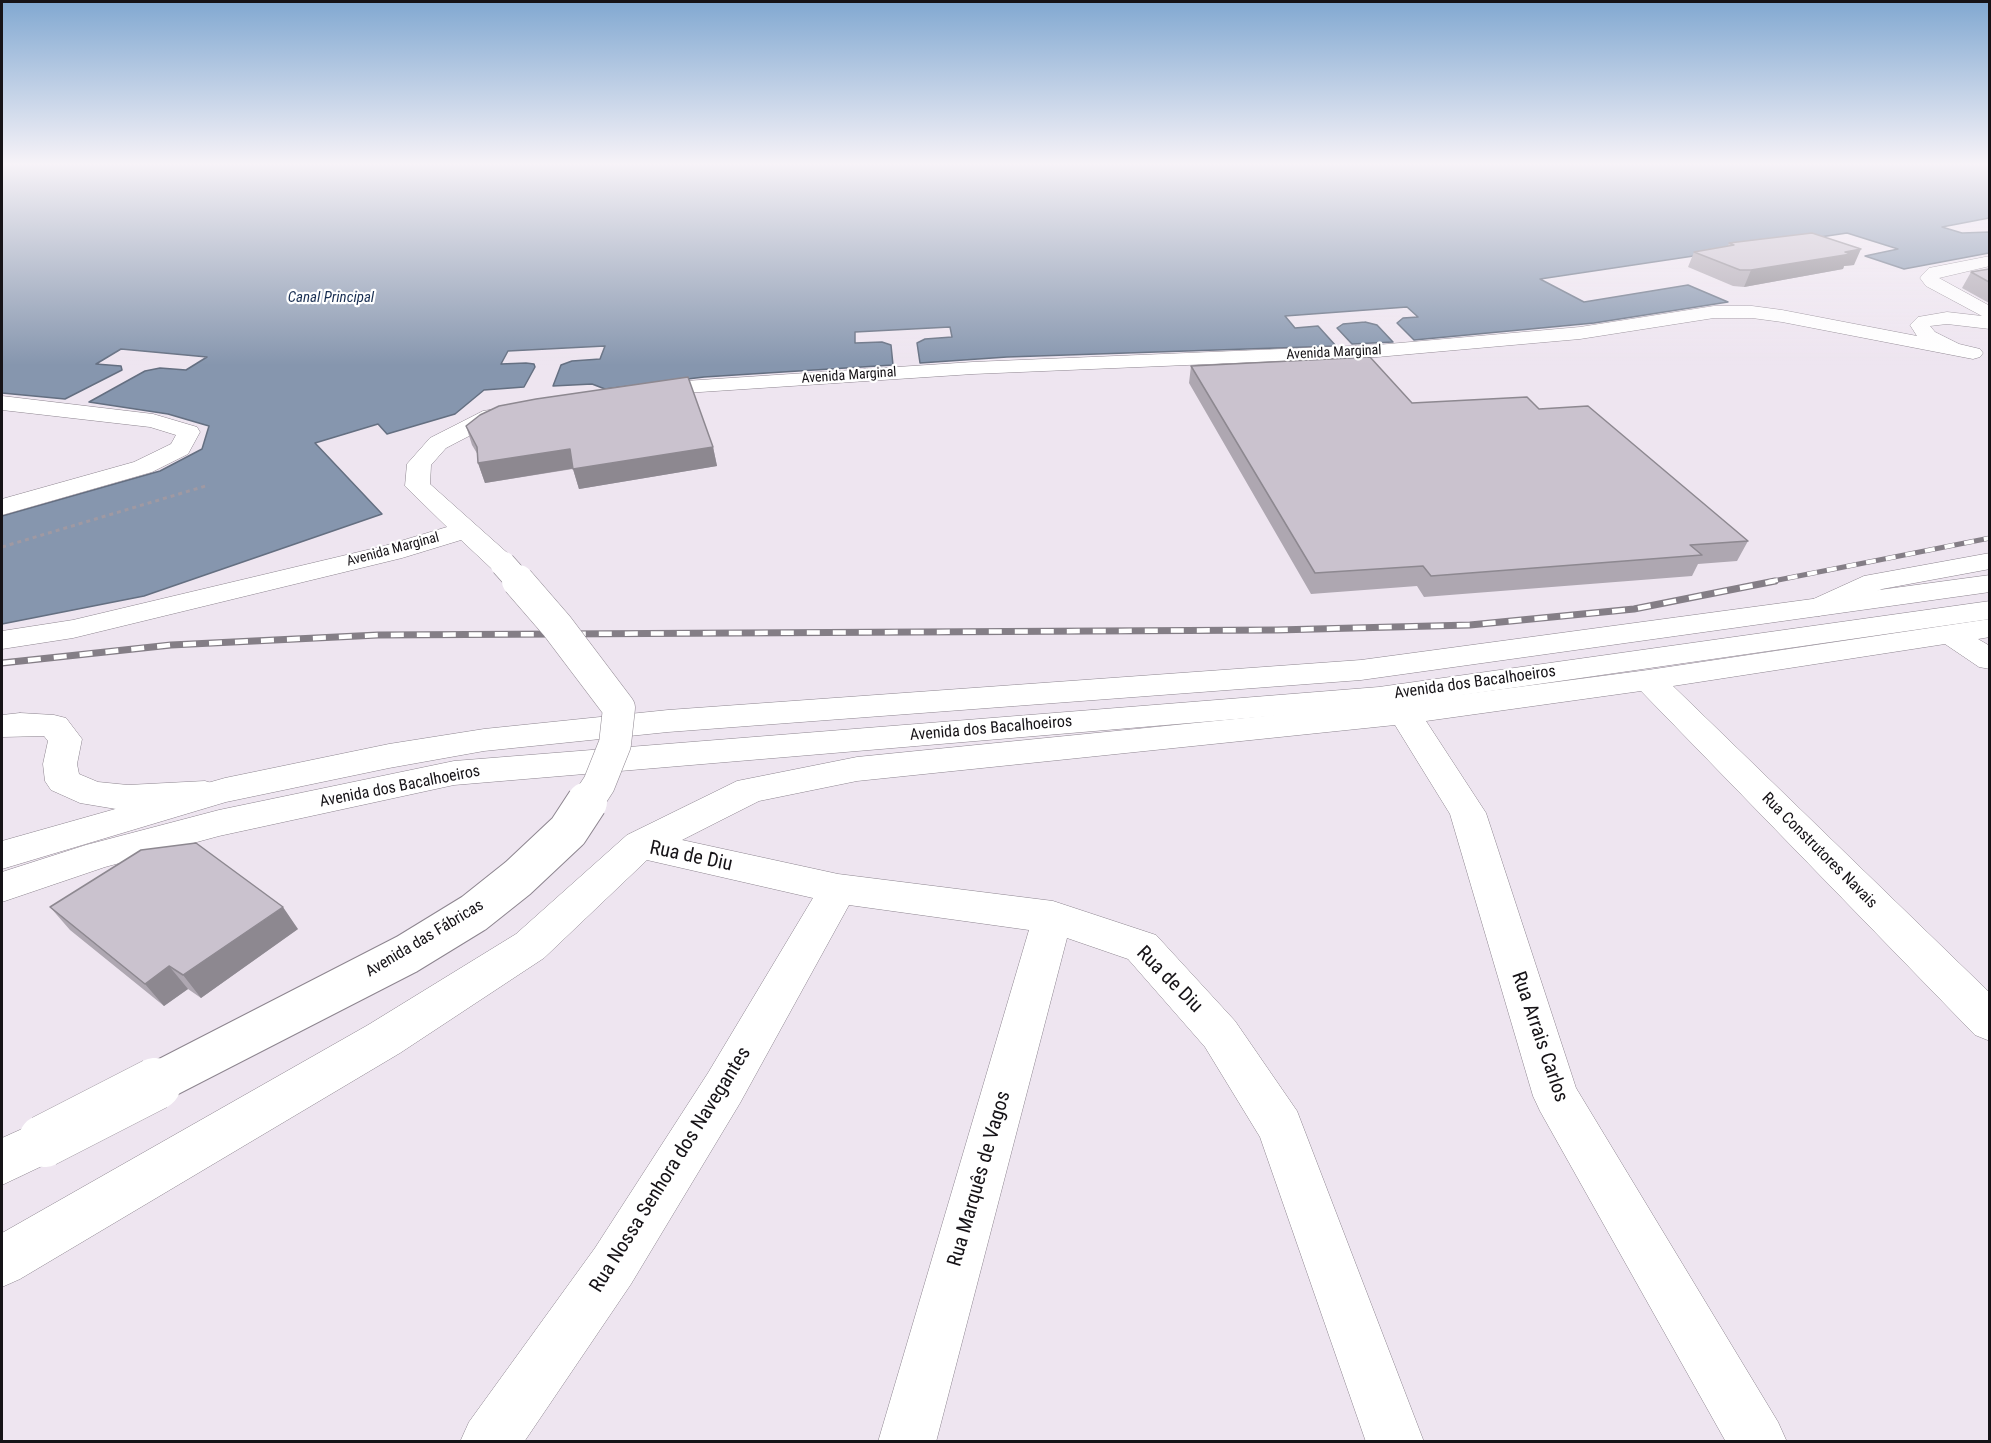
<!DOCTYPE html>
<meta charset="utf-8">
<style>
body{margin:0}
#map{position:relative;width:1991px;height:1443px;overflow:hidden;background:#eee5f0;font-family:"Roboto Condensed",sans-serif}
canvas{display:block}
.frame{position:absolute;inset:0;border:3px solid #161317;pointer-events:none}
</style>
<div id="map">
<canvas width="1991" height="1443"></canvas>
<div class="frame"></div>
</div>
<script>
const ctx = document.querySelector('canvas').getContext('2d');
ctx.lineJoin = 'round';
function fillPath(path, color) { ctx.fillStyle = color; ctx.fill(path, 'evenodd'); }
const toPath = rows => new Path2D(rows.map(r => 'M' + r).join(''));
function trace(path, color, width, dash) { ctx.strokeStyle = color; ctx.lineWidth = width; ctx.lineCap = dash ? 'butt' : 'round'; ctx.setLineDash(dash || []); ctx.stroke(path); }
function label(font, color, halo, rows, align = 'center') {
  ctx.font = font + ' "Roboto Condensed",sans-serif'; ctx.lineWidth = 4.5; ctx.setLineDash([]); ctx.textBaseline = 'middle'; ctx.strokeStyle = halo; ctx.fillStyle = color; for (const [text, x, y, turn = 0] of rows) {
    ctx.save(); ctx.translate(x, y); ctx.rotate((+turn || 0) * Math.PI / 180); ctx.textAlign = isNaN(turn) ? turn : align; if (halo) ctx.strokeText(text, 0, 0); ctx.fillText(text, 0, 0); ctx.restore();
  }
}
const water = toPath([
 [2,163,1989,163,1989,218,1942,227,1962,233,1989,232,1989,253,1904,269,1865,256,1898,249,1847,233,1540,279,1584,302,1688,285,1728,302,1594,323,1414,340,1397,323,1403,318,1418,317,1407,307,1285,316,1295,328,1318,326,1336,346,1007,357,920,363,917,343,925,339,952,337,950,327,855,332,855,343,882,342,891,345,893,365,704,377,605,389,592,384,553,386,561,365,572,361,600,359,605,346,508,351,501,364,526,363,534,364,535,367,524,387,484,390,455,414,387,434,378,424,315,443,382,514,144,596,2,624,2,516,160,471,202,449,209,426,168,414,89,402,145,371,160,368,186,370,207,357,121,349,96,364,121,366,122,370,65,399,2,393,2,163],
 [1365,322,1377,325,1393,342,1352,344,1337,328,1343,324,1365,322]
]);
fillPath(water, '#8696ae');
trace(water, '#646f81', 1.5);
const minor = toPath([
 [1990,256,1990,266,1939,278,1990,306,1990,329,1947,324,1930,326,1935,332,1959,344,1980,349,1983,353,1980,357,1973,359,1782,322,1752,318,1714,318,1580,339,1377,357,973,374,685,393,648,399,640,398,637,393,640,388,685,381,973,362,1377,345,1580,327,1714,306,1752,306,1782,310,1917,336,1910,325,1918,317,1947,312,1982,316,1926,286,1920,278,1923,274,1929,268,1990,256],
 [2,396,153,414,197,427,200,432,188,454,152,472,2,515,2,499,134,462,171,444,176,435,150,427,2,410,2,396],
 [508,407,516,409,519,414,516,419,496,422,446,448,431,465,430,484,513,558,517,564,513,570,503,572,493,570,461,540,402,558,73,638,2,649,2,631,73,620,384,546,447,527,405,486,407,464,430,438,483,411,508,407],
 [1990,553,1990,569,1882,589,1819,616,1809,613,1804,607,1809,601,1864,576,1990,553],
 [1990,619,1990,637,1978,639,1990,646,1990,669,1979,667,1945,644,1673,686,1990,993,1990,1041,1975,1035,1641,691,1426,721,1486,813,1576,1088,1778,1422,1787,1442,1726,1442,1540,1111,1533,1096,1450,814,1395,725,857,781,759,801,682,840,838,874,1053,901,1156,935,1235,1021,1297,1111,1424,1442,1366,1442,1260,1137,1205,1047,1128,959,1067,938,936,1442,878,1442,1029,930,849,905,740,1103,631,1284,524,1442,460,1442,469,1422,595,1248,708,1073,813,898,647,860,544,958,400,1053,20,1279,2,1287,2,1233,368,1025,516,934,627,835,737,781,857,757,1404,702,1648,670,1990,619],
 [20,713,54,715,66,718,82,739,77,764,79,774,98,782,128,785,205,781,218,785,223,794,218,803,205,807,128,811,80,803,51,790,45,781,43,764,48,741,44,736,2,737,2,715,20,713],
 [44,1119,61,1125,68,1141,61,1157,2,1185,2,1138,44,1119]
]);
const major = toPath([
 [1990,575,1990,592,1361,680,668,732,484,751,389,768,226,802,2,869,2,841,225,778,389,744,484,729,668,710,1361,660,1990,575],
 [1990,601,1990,619,1379,707,454,785,219,836,105,867,2,902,2,872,86,845,219,810,454,761,1379,687,1990,601]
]);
trace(minor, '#8d858f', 1);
trace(major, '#8d858f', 1);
trace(toPath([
 [2,547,209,485]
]), '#a099a2', 3, [4, 4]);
fillPath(minor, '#fff');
fillPath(major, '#fff');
const railFar1 = toPath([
 [1768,582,1990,538]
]);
const rail = toPath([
 [2,663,171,645,378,635,1277,630,1470,625,1634,609,1775,581]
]);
trace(railFar1, '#847e86', 5);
trace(rail, '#847e86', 7);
trace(railFar1, '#fff', 4, [10]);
trace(rail, '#fff', 4.5, [13]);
const minorBridgeFar3 = toPath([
 [503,564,519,582]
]);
const minorBridgeFar2 = toPath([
 [518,581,557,626,619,708,615,744,599,784,586,804]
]);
const minorBridgeFar1 = toPath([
 [152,1085,407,954,474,913,518,878,568,831,587,802]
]);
const minorBridge = toPath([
 [44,1141,155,1084]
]);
trace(minorBridgeFar3, '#8d858f', 26, []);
trace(minorBridgeFar2, '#8d858f', 33, []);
trace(minorBridgeFar1, '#8d858f', 42, []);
trace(minorBridge, '#8d858f', 53, []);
trace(minorBridgeFar3, '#fff', 25);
trace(minorBridgeFar2, '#fff', 32);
trace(minorBridgeFar1, '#fff', 40);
trace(minorBridge, '#fff', 52);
fillPath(toPath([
 [1729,243,1854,265,1844,266,1843,269,1744,287,1733,286,1688,267,1694,252,1728,246],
 [1989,269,1989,303,1962,288,1971,272],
 [1191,366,1412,403,1539,409,1748,541,1737,561,1698,564,1692,576,1424,597,1417,586,1311,594,1189,383],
 [466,426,713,447,717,466,579,489,573,469,485,483,478,463,478,455,472,445],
 [50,907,298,929,201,998,188,989,164,1006,70,930]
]), '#aea7b1');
fillPath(toPath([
 [1861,249,1854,265,1844,266,1843,269,1744,287,1751,270],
 [713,447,717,466,579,489,573,469],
 [570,449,576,468,485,483,478,463],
 [283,907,298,929,201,998,183,975],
 [169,966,188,989,164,1006,145,984]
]), '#8d8890');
const building = toPath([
 [1812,233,1861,249,1845,252,1851,254,1751,270,1740,270,1694,252,1734,245,1729,243,1812,233],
 [1989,269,1989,282,1971,272,1989,269],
 [1370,357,1412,403,1527,397,1539,409,1588,406,1748,541,1690,545,1702,555,1431,576,1423,566,1315,573,1191,366,1370,357],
 [688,377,713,447,573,469,570,449,478,463,477,447,466,426,480,415,499,406,536,399,688,377],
 [196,843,283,907,183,975,169,966,145,984,50,907,141,850,196,843]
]);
fillPath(building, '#cac2ce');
trace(building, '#8d8890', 1.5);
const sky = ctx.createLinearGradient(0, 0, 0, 365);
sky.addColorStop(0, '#81a8d1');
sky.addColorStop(0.45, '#f7f3f8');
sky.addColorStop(1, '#f7f3f800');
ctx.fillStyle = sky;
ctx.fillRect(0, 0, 1991, 365);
label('14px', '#161317', '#fff', [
 ["Avenida Marginal",1334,353,-3],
 ["Avenida Marginal",849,376,-4],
 ["Avenida Marginal",393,550,-15]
]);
label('italic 15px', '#182e52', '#fff', [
 ["Canal Principal",331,298]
]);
label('16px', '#161317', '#fff', [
 ["Avenida dos Bacalhoeiros",1475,683,-8],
 ["Avenida dos Bacalhoeiros",991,729,-5],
 ["Avenida dos Bacalhoeiros",400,787,-11],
 ["Rua Construtores Navais",1819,851,45],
 ["Avenida das Fábricas",425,939,-31]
]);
label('20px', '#161317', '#fff', [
 ["Rua de Diu",691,857,12],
 ["Rua de Diu",1169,980,45],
 ["Rua Arrais Carlos",1539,1037,71],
 ["Rua Nossa Senhora dos Navegantes",671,1170,-58],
 ["Rua Marquês de Vagos",980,1179,-74]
]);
</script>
